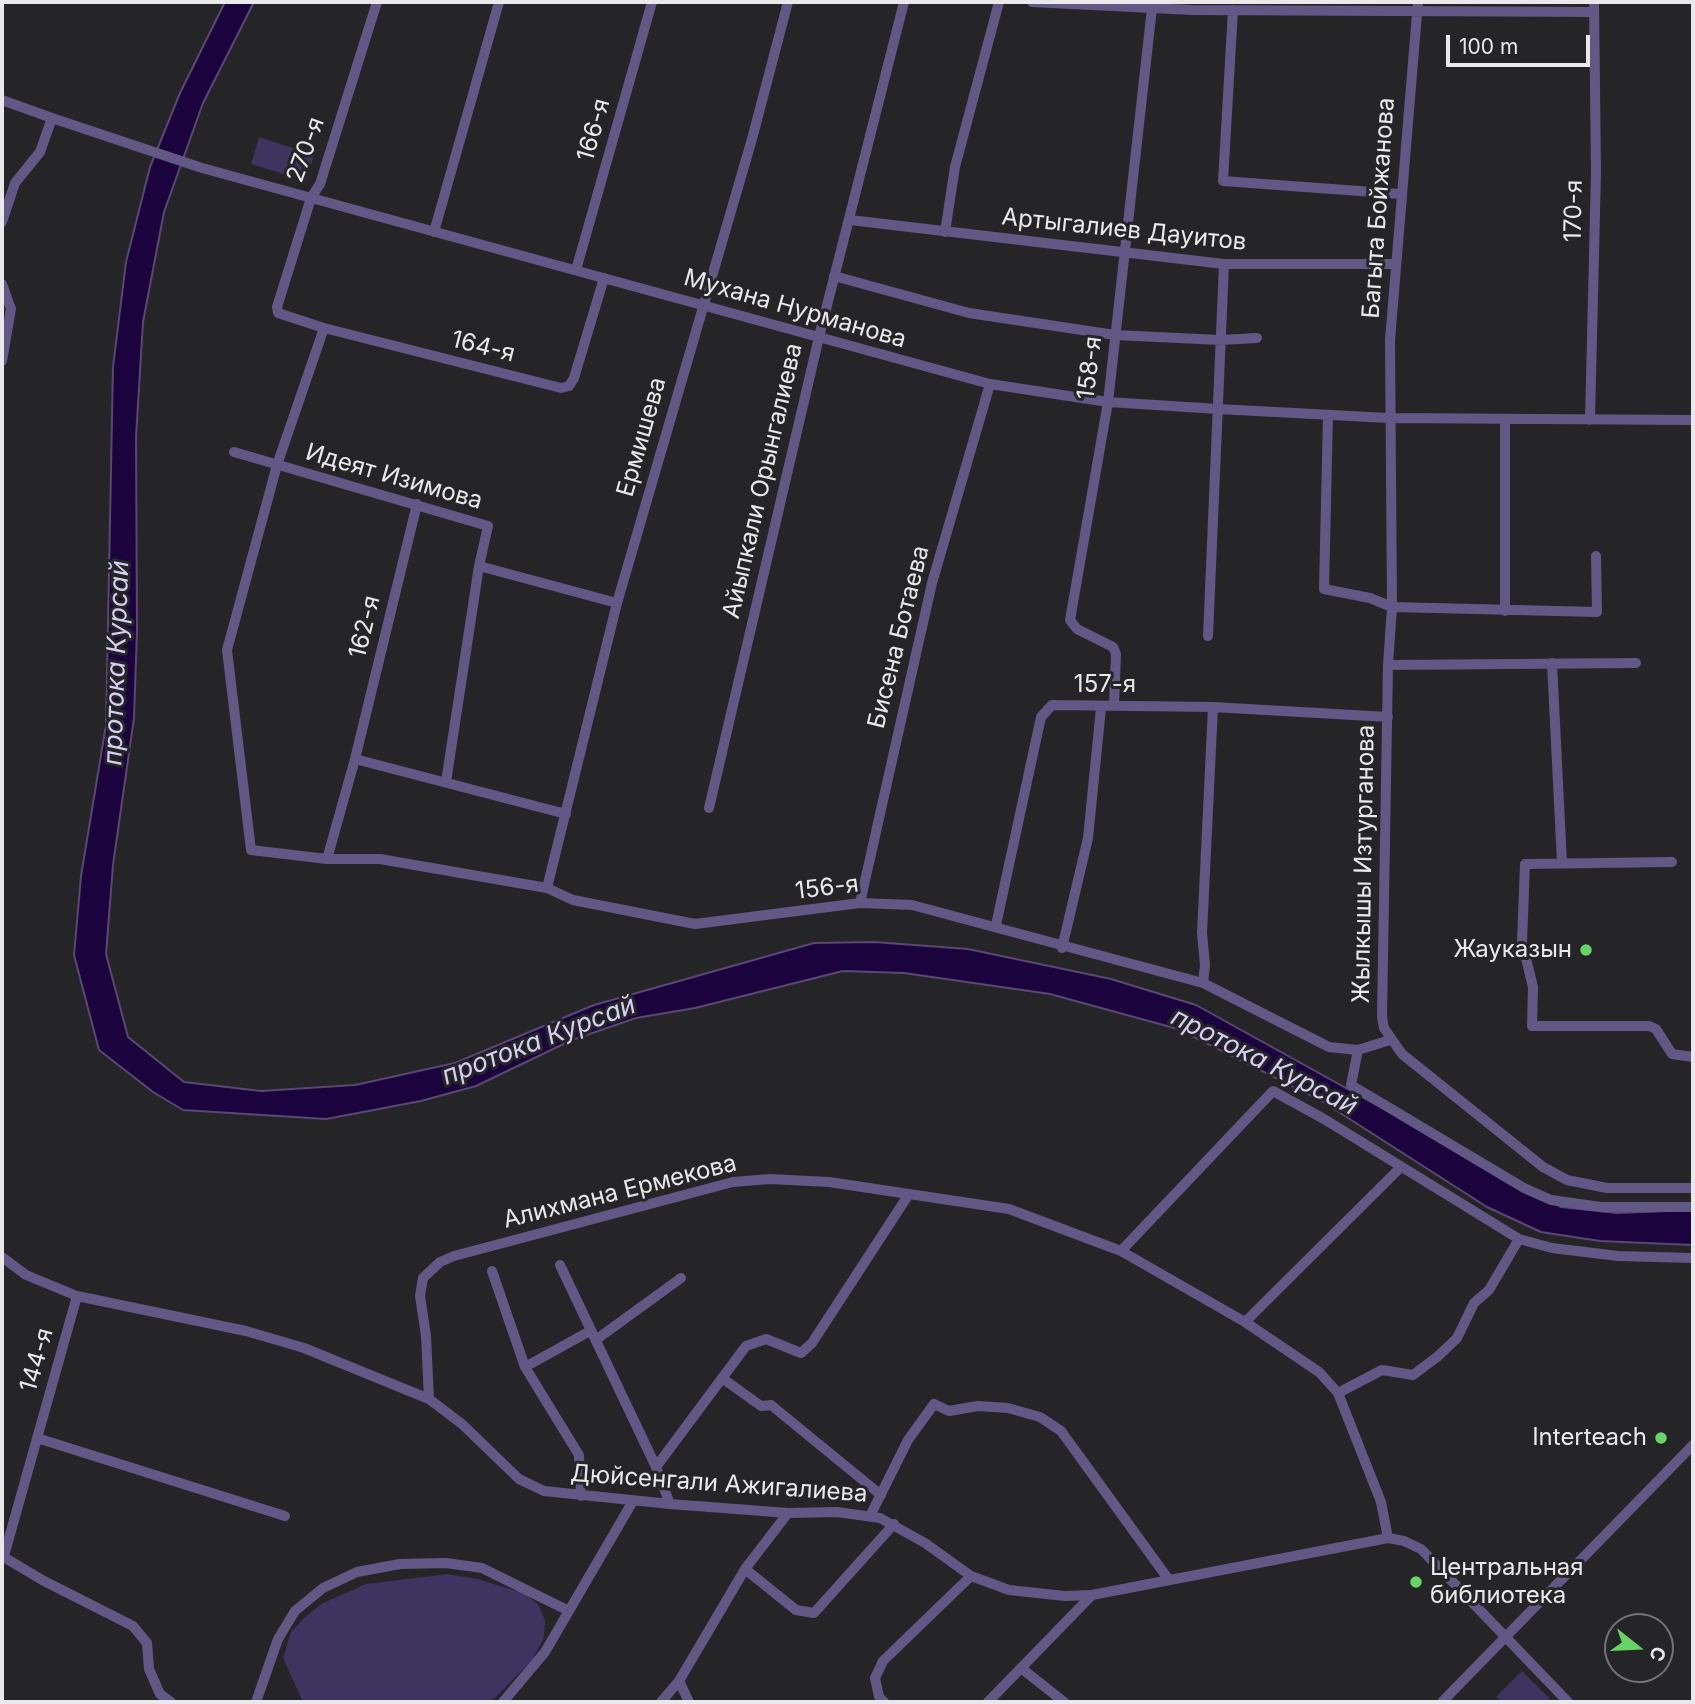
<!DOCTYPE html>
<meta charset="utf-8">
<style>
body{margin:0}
#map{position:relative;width:1695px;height:1704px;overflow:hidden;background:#252427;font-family:Inter,sans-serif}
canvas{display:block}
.frame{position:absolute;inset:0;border:4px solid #e9e9eb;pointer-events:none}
.north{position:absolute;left:1604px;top:1613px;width:70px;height:70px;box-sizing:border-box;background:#252427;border:2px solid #737375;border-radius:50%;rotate:108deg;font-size:19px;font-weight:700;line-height:28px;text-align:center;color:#e9e9eb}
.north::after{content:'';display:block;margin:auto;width:24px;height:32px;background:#67d466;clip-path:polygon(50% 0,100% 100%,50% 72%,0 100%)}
.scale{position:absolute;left:1446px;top:35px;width:144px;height:32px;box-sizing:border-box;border:4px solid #e9e9eb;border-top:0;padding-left:9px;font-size:21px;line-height:24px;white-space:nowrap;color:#e9e9eb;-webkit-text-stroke:5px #252427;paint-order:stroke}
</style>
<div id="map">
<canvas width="1695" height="1704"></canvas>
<div class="frame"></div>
<div class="north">С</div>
<div class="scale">100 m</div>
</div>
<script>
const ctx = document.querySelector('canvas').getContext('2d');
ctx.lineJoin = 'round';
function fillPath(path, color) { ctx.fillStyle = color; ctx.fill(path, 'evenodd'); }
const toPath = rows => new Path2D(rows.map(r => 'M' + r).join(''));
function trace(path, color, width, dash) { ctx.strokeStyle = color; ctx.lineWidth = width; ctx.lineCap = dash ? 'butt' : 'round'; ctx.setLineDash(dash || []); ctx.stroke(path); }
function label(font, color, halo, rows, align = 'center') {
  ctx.font = font + ' Inter,sans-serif'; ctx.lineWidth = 6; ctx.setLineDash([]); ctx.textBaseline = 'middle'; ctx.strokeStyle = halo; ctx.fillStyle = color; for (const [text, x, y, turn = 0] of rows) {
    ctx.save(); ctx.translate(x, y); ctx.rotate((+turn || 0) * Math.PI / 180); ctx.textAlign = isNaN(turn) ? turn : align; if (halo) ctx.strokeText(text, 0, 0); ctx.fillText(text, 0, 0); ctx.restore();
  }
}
fillPath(toPath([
 [259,137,314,155,306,181,251,164],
 [448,1574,478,1579,526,1594,539,1606,545,1620,544,1638,532,1660,491,1702,303,1702,283,1658,291,1632,306,1616,323,1603,366,1584],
 [1522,1671,1553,1702,1502,1702,1496,1697]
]), '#3e345f');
const water = toPath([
 [225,2,254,2,203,103,164,212,143,322,136,437,137,630,134,718,113,865,106,954,128,1037,184,1082,261,1091,355,1085,455,1063,594,1005,814,943,874,942,968,949,1111,979,1196,1005,1561,1207,1617,1213,1693,1210,1693,1245,1600,1241,1541,1232,1487,1207,1320,1100,1178,1029,1050,994,904,973,843,971,695,1008,636,1018,572,1040,476,1086,421,1101,326,1119,183,1110,153,1092,99,1050,74,955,81,876,106,725,113,367,126,262,150,167,180,93,225,2]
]);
fillPath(water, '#1b033e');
trace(water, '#594872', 2);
trace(toPath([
 [377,2,320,184,311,198,277,307,278,313,324,328,561,388,569,386,574,378,604,278],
 [1032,2,1192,10,1594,12],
 [1418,2,1390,340,1392,607,1388,665,1382,1017,1384,1028,1402,1054,1543,1167,1567,1180,1607,1188,1693,1188],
 [1233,10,1223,181,1400,194],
 [2,100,52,118,40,152,15,183,2,222],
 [52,118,202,168,990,384,1108,402,1218,409,1389,418,1693,420],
 [850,220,1224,264,1394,264],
 [434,232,499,2],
 [945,232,955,167,999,2],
 [576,270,652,2],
 [834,276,969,313,1115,335,1220,340,1257,338],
 [2,284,11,309,2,361],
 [324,328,277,465,227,650,251,850,327,859,380,859,547,888,573,900,695,924,860,903,912,905,1203,983,1329,1047,1358,1050,1390,1040],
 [1328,415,1324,589,1370,598,1392,607,1597,612,1596,556],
 [1590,420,1596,172,1594,2],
 [234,452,488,526,479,566,617,603],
 [1505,611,1505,420],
 [1208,636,1224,264],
 [1552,663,1562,863],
 [1388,665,1636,663],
 [1114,705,1116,654,1113,647,1077,629,1070,620,1108,402,1152,8],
 [355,759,566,814],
 [446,782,479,566],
 [709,808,819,337,904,2],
 [327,859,355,759,417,504],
 [1672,862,1525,864,1522,942,1533,987,1532,1026,1649,1026,1656,1029,1672,1054,1693,1057],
 [547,888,617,603,752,139,788,2],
 [860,903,932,583,990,384],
 [996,925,1041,717,1052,705,1213,707,1388,717],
 [1062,948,1088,838,1101,708],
 [1203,983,1205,965,1202,933,1213,707],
 [1358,1050,1351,1085,1524,1188,1551,1200,1601,1207,1693,1207],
 [1121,1251,1273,1091,1324,1119,1519,1239,1552,1248,1618,1256,1693,1258],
 [2,1257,26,1275,77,1296,246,1331,304,1348,429,1399,462,1424,519,1479,544,1491,670,1504,788,1513,837,1512,880,1518,925,1543,971,1576,1009,1590,1065,1596,1092,1595,1388,1538,1404,1541,1421,1549,1568,1702],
 [560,1265,656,1467,670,1504],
 [492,1271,525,1367,579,1455,581,1496],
 [1245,1322,1401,1167],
 [597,1339,681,1278],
 [525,1367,590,1331],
 [722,1378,761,1406,771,1405,881,1495],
 [1338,1393,1382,1370,1413,1375,1437,1357,1457,1338,1474,1303,1489,1290,1519,1239],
 [429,1399,426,1336,420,1296,423,1278,440,1262,454,1256,733,1182,770,1179,829,1182,1009,1209,1121,1251,1245,1322,1319,1372,1338,1393,1381,1502,1388,1538],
 [37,1438,285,1516],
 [656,1467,746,1346,766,1339,801,1353,812,1343,909,1194],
 [870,1516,908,1440,934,1404,949,1411,978,1406,1008,1408,1040,1417,1061,1431,1169,1580],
 [2,1556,44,1581,133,1626,147,1643,149,1669,160,1694,171,1702],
 [4,1556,77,1296],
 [745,1569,796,1610,814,1613,894,1524],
 [1021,1668,1064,1702],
 [679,1681,689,1702],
 [256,1702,278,1639,295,1611,323,1588,357,1572,400,1564,446,1563,482,1568,569,1611],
 [503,1702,545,1652,633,1501],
 [661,1702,679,1681,745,1569,788,1513],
 [884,1702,879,1697,875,1678,883,1661,971,1576],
 [988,1702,1092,1595],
 [1442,1702,1693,1445]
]), '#625885', 10);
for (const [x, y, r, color] of [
 [1586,950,7,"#67d466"],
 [1661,1438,7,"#67d466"],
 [1416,1582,7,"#67d466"]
]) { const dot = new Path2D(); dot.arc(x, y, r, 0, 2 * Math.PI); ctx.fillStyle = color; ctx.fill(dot); trace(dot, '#252427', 2.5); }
label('24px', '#e9e9eb', '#252427', [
 ["166-я",594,130,-74],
 ["270-я",306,150,-70],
 ["Багыта Бойжанова",1379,208,-86],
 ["170-я",1574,211,-89],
 ["Артыгалиев Дауитов",1124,230,6],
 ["Мухана Нурманова",795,309,16],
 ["164-я",483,347,14],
 ["158-я",1090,368,-83],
 ["Ермишева",642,437,-74],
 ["Идеят Изимова",394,477,16],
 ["Айыпкали Орынгалиева",763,481,-77],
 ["162-я",365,627,-76],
 ["Бисена Ботаева",899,637,-76],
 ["157-я",1105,685],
 ["Жылкышы Изтурганова",1364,864,-89],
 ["156-я",827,888,-7],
 ["Алихмана Ермекова",620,1192,-14],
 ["144-я",37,1360,-74],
 ["Дюйсенгали Ажигалиева",719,1484,4]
]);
label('24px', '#e9e9eb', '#252427', [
 ["Жауказын",1572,950],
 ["Interteach",1647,1438],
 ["Центральная",1430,1568,"left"],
 ["библиотека",1430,1596,"left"]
], 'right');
label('italic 26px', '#d6cff5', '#252427', [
 ["протока Курсай",117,663,-88],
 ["протока Курсай",539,1041,-21],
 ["протока Курсай",1264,1062,27]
]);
</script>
